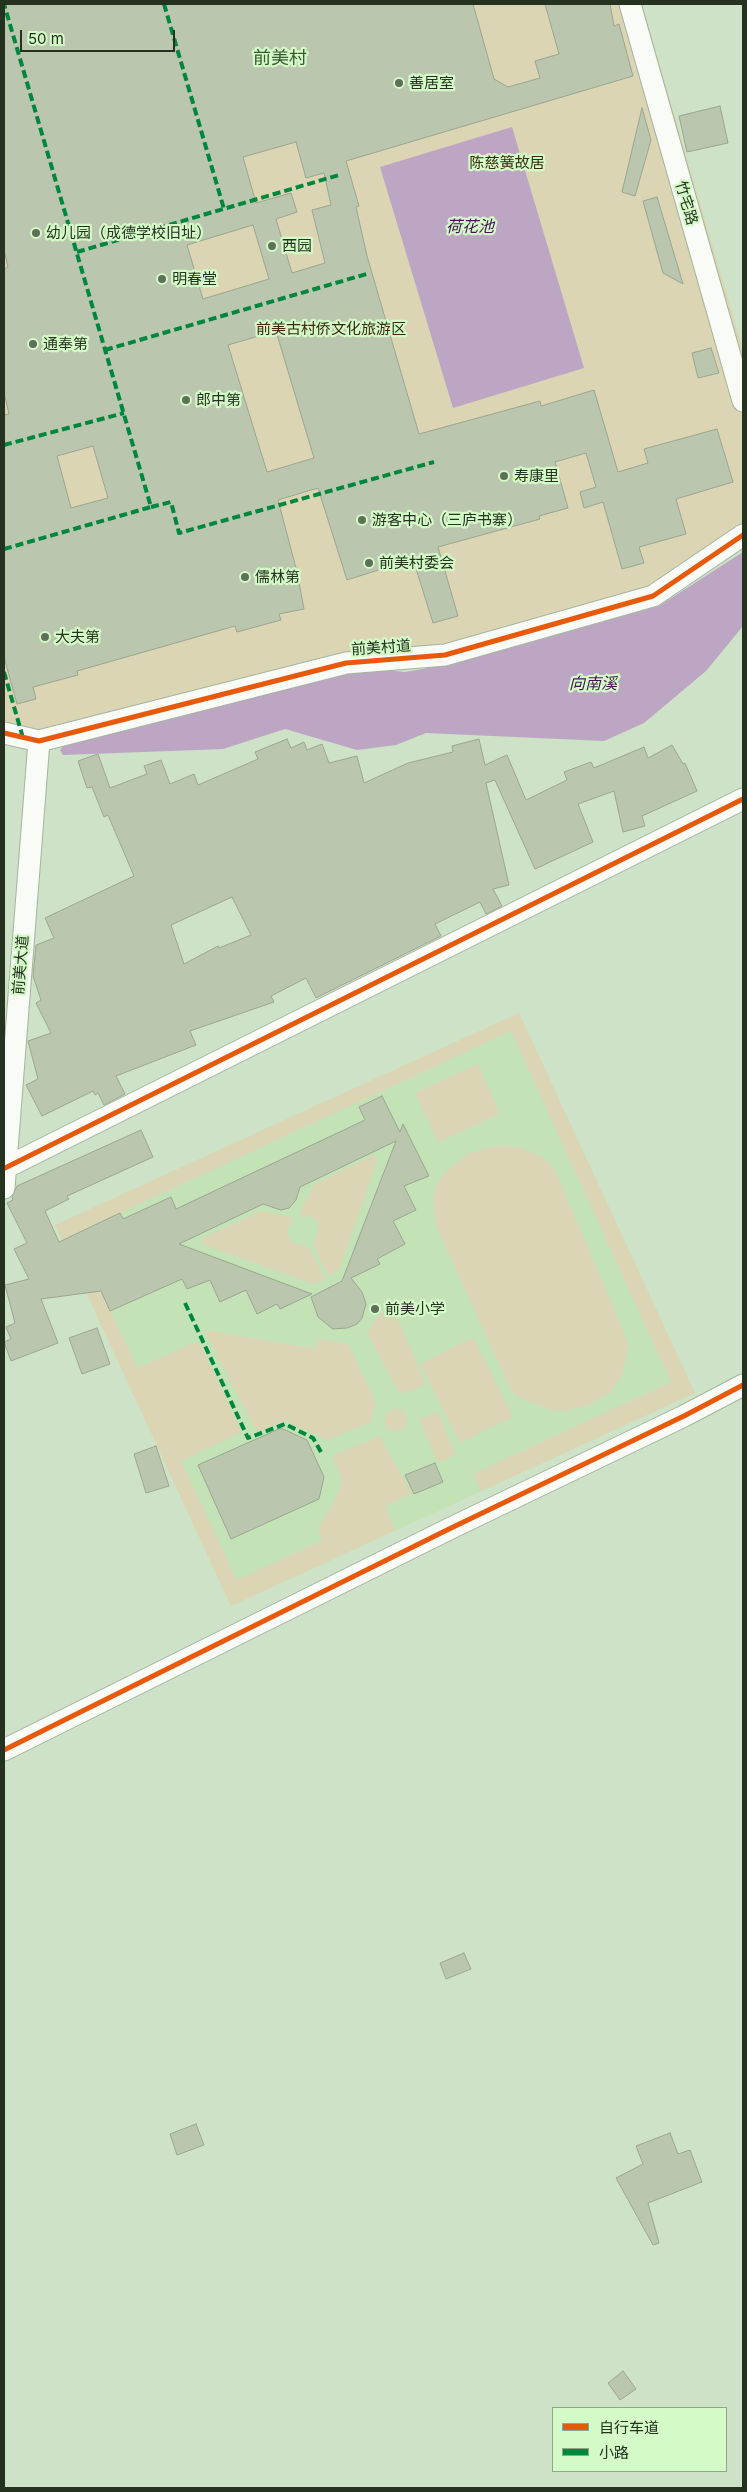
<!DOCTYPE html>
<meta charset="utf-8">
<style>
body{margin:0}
#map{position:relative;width:747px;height:2492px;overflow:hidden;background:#cde2c6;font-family:Inter,"Noto Sans SC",sans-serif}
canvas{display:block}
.frame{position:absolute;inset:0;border:5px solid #24321f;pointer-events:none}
.legend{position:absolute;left:552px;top:2407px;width:175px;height:65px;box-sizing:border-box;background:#d4fac8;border:1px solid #8eaa84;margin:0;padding:6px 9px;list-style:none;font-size:15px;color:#24321f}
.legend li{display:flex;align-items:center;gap:10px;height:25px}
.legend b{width:25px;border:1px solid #8eaa84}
.scale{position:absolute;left:20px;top:30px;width:155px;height:22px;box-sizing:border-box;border:2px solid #24321f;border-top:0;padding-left:6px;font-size:15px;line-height:18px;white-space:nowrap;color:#24321f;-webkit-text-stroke:4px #d4fac8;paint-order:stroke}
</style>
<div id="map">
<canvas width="747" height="2492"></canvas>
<div class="frame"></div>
<ul class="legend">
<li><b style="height:6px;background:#e8590c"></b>自行车道</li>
<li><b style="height:6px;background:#00873e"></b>小路</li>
</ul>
<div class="scale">50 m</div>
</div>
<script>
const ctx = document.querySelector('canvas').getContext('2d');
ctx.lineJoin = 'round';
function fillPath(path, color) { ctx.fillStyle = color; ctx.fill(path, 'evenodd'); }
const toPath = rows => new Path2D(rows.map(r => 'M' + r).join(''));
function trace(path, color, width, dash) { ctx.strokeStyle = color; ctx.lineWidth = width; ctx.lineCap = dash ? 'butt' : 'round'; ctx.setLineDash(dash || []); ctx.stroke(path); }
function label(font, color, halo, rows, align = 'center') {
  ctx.font = font + ' Inter,"Noto Sans SC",sans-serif'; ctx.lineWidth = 4.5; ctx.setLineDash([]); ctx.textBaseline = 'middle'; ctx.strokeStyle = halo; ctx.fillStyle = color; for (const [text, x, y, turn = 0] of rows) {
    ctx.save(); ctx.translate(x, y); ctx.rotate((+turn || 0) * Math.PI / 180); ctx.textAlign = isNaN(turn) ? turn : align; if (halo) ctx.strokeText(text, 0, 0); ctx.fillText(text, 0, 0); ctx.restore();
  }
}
fillPath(toPath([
 [519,1013,695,1393,231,1606,55,1225]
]), '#c3e3b7');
fillPath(toPath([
 [4,4,642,4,743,350,743,524,734,532,641,592,446,645,315,659,39,734,4,725],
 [519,1013,695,1393,481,1491,473,1474,671,1382,511,1031,75,1234,137,1368,199,1341,242,1432,181,1461,237,1580,323,1540,318,1529,340,1489,341,1476,332,1456,380,1436,412,1494,387,1505,386,1510,396,1530,231,1606,55,1225],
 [478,1064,500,1114,438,1142,415,1093],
 [493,1146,519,1147,538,1155,554,1168,624,1332,628,1347,622,1375,610,1393,590,1405,565,1411,553,1411,520,1398,510,1388,436,1226,433,1198,435,1188,443,1174,467,1154],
 [374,1155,377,1161,339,1270,328,1276,313,1244,319,1230,317,1221,310,1216,301,1217,300,1212,315,1184],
 [261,1211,292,1217,294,1221,288,1227,288,1235,293,1243,309,1247,325,1279,313,1284,204,1245,201,1239],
 [384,1309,398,1320,426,1385,408,1392,399,1393,367,1333],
 [204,1330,316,1349,318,1339,348,1344,376,1403,370,1423,327,1440,286,1421,257,1432],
 [473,1337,513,1417,460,1443,420,1364],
 '385 1420a11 11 0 1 1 22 0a11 11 0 1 1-22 0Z',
 [438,1412,456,1455,438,1463,419,1419]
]), '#dbd5b3');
fillPath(toPath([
 [512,127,584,368,453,408,380,167],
 [743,552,743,626,706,671,644,723,604,741,426,733,396,745,357,750,285,729,223,749,63,755,60,750,65,744,359,667,405,672,457,663,659,606]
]), '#bca6c3');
const building = toPath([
 [4,4,473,4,494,79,508,87,540,78,535,61,559,54,545,4,610,4,614,26,619,24,633,76,346,161,359,206,356,207,367,256,419,434,540,401,541,406,594,390,618,472,648,463,644,449,717,429,733,482,676,499,686,534,639,547,644,563,622,569,603,502,584,508,580,492,596,487,586,453,555,462,568,508,539,516,540,519,438,547,458,616,433,623,413,559,347,580,318,488,278,500,297,572,304,609,279,614,281,620,237,632,235,626,77,671,78,675,33,687,36,699,17,704,4,657,4,415,9,414,4,393,4,269,8,267,4,250,4,4],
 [296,142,306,178,324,173,331,205,312,210,325,263,292,273,276,219,297,212,291,193,256,203,243,157,296,142],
 [253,225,269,279,203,299,187,245,253,225],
 [276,331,314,458,267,472,228,345,276,331],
 [93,446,108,498,71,508,57,456,93,446],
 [720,106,728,143,687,152,679,116,720,106],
 [642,108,651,140,635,196,622,192,642,108],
 [657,197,683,284,663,273,643,201,657,197],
 [711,348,719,373,698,378,692,353,711,348],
 [287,739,291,748,304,742,307,750,322,744,329,763,357,756,364,783,408,763,453,752,452,746,479,739,485,765,507,755,526,800,567,780,564,772,591,762,594,768,644,747,648,758,672,745,683,764,685,763,697,791,642,816,645,826,623,832,614,791,578,804,593,842,535,869,495,780,486,783,509,885,493,889,502,906,486,914,480,902,435,924,441,936,316,998,306,978,271,996,274,1002,190,1031,196,1045,116,1076,125,1094,104,1105,98,1093,95,1095,93,1091,42,1116,26,1085,38,1079,28,1041,51,1033,36,1003,41,1000,33,976,36,945,54,938,45,918,134,876,108,815,104,817,92,787,87,788,78,761,98,754,110,788,147,774,144,766,161,760,170,784,194,774,198,785,258,759,255,752,287,739],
 [232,897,251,935,219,948,218,946,184,964,171,925,232,897],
 [382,1096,400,1132,403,1124,429,1176,404,1186,416,1210,393,1221,405,1244,377,1259,380,1264,351,1278,362,1292,366,1304,362,1318,357,1324,347,1328,333,1329,318,1317,311,1297,342,1281,396,1141,300,1187,296,1200,289,1208,281,1210,263,1204,179,1244,312,1294,280,1309,277,1304,257,1314,246,1290,220,1302,210,1280,187,1289,182,1279,110,1311,101,1291,41,1299,58,1343,11,1361,4,1342,11,1339,6,1327,15,1323,5,1285,29,1279,14,1249,27,1243,7,1203,13,1200,12,1197,17,1186,141,1130,153,1157,67,1196,69,1199,45,1211,59,1242,120,1213,123,1219,171,1197,176,1209,365,1120,359,1107,382,1096],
 [97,1328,110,1364,82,1374,69,1338,97,1328],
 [281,1428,307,1440,324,1477,319,1499,231,1539,198,1465,281,1428],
 [156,1446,169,1486,146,1493,134,1454,156,1446],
 [435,1463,443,1482,414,1494,405,1475,435,1463],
 [464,1953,471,1969,446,1979,440,1963,464,1953],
 [196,2124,204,2145,177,2155,170,2134,196,2124],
 [670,2133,678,2154,690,2150,702,2182,648,2203,659,2243,653,2245,616,2178,643,2164,636,2146,670,2133],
 [623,2371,636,2389,620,2400,608,2383,623,2371]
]);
fillPath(building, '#bbc6af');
trace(building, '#9ba690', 1);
const minor = toPath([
 [630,4,743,401],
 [4,733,39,741,346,663,445,655,653,596,743,535],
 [5,1168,743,799],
 [4,1188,39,741],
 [4,1750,449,1529,684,1416,743,1385]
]);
trace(minor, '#a4b59f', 23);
trace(minor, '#f8fbf6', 21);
trace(toPath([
 [164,4,224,209],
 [77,252,339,175],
 [105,350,370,273],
 [4,445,124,413],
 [151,507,171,502,179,533,434,462],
 [4,549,151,507,4,4],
 [4,672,23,738],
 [185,1303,248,1438,285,1424,313,1438,321,1452]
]), '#00873e', 4, [8, 4]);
trace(toPath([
 [4,733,39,741,346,663,445,655,653,596,743,535],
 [5,1168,743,799],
 [4,1750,449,1529,684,1416,743,1385]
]), '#e8590c', 5);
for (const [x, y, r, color] of [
 [399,83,5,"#5f7059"],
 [36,233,5,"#5f7059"],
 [272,246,5,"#5f7059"],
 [162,279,5,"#5f7059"],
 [33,344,5,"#5f7059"],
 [186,400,5,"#5f7059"],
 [504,476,5,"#5f7059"],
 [362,520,5,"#5f7059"],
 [369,563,5,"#5f7059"],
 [245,577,5,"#5f7059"],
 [45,637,5,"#5f7059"],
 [375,1309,5,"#5f7059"]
]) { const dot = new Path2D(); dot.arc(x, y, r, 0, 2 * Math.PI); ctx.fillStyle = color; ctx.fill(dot); trace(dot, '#d4fac8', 2); }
label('15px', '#24321f', '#d4fac8', [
 ["善居室",409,83],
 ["幼儿园（成德学校旧址）",46,233],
 ["西园",282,246],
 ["明春堂",172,279],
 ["通奉第",43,344],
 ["郎中第",196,400],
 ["寿康里",514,476],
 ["游客中心（三庐书寨）",372,520],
 ["前美村委会",379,563],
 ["儒林第",255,577],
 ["大夫第",55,637],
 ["前美小学",385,1309]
], 'left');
label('15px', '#38280d', '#d4fac8', [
 ["陈慈簧故居",507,163],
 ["前美古村侨文化旅游区",331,329]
]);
label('15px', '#24321f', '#d4fac8', [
 ["竹宅路",686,203,74],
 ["前美村道",381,648,-4],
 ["前美大道",21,965,-85]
]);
label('italic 16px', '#451253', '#d4fac8', [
 ["荷花池",470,227],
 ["向南溪",593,684]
]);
label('18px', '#3a5a2f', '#d4fac8', [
 ["前美村",280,59]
]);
</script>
